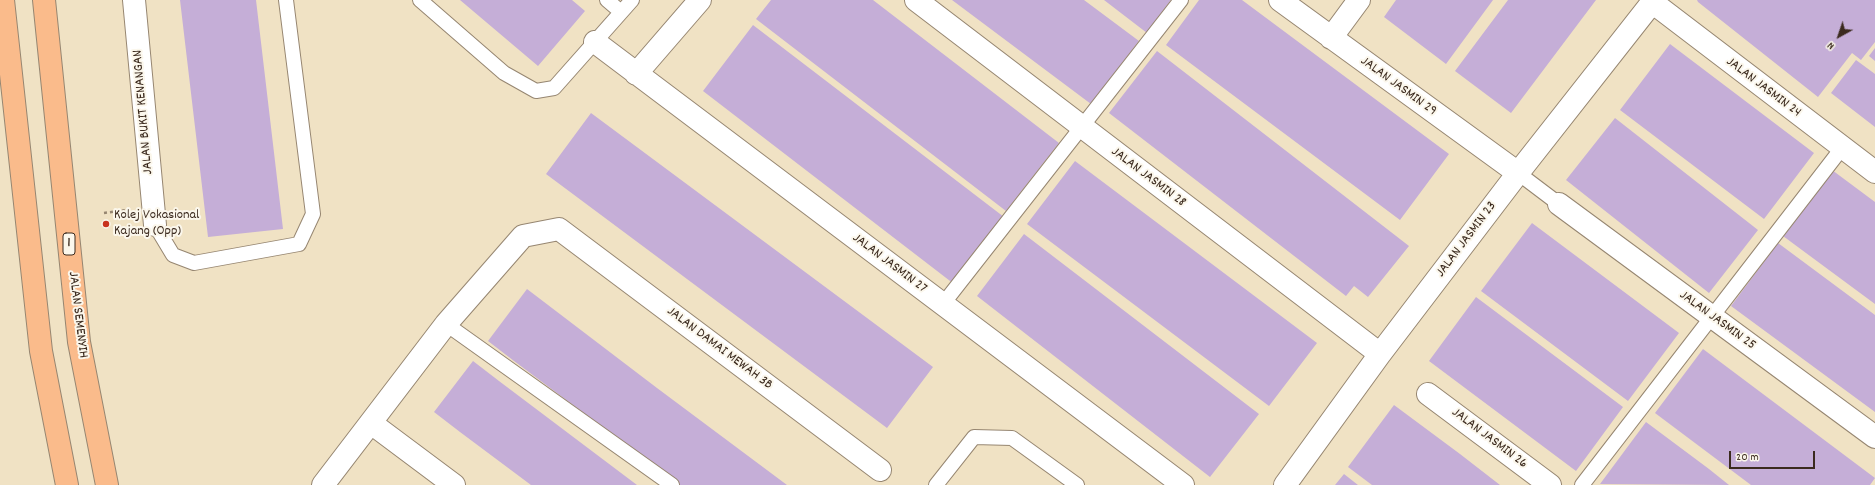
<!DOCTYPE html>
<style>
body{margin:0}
#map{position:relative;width:1875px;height:485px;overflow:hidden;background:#f0e2c4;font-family:Dekko,sans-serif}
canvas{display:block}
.north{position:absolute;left:1819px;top:16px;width:40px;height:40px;-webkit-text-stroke:3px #fbf7ec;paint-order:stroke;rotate:220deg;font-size:11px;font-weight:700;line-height:16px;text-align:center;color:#3b2a1e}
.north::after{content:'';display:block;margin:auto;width:14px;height:18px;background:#3b2a1e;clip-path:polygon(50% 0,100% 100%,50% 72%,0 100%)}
.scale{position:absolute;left:1729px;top:451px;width:86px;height:18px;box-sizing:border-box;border:2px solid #3b2a1e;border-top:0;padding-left:5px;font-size:12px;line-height:14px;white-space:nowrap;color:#3b2a1e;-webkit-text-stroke:3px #fbf7ec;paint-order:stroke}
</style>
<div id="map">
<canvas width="1875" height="485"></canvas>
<div class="north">N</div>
<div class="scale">20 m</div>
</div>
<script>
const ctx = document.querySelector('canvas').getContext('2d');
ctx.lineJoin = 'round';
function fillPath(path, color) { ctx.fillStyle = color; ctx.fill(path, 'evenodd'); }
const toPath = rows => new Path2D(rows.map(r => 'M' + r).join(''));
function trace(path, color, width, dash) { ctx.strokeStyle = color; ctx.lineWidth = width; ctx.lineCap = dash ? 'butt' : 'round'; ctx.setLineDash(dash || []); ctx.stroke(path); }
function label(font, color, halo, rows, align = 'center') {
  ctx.font = font + ' Dekko,sans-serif'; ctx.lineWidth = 4; ctx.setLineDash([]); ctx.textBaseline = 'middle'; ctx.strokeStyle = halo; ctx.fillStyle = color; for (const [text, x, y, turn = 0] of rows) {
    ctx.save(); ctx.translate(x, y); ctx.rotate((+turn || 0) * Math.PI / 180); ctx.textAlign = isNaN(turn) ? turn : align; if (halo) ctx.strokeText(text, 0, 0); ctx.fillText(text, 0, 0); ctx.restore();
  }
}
fillPath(toPath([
 [180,0,256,0,283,229,208,237],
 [460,0,572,0,585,11,538,66],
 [771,0,873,0,1059,143,1006,211,756,19],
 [952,0,1084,0,1139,41,1091,104],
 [1104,0,1171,0,1147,33],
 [1199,0,1242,0,1449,154,1400,220,1166,45],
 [1396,0,1493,0,1446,64,1384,17],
 [1508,0,1596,0,1511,113,1455,71],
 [1697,0,1875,0,1875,42,1861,60,1852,53,1818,97,1698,2],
 [753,25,1004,217,954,284,703,91],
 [1670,44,1814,153,1764,219,1620,110],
 [1875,48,1875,61,1869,56],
 [1157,51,1409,246,1368,297,1354,286,1346,296,1109,113],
 [1856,60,1875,74,1875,127,1831,93],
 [591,113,933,367,887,428,546,174],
 [1615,118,1758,230,1709,293,1566,180],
 [1075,161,1317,343,1269,406,1027,224],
 [1832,170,1875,202,1875,304,1783,236],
 [1532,223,1679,333,1628,401,1481,291],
 [1024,234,1259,414,1210,477,977,296],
 [1778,243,1875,315,1875,412,1731,306],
 [527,289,657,388,787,485,680,485,514,361,488,341],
 [1476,297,1623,407,1576,471,1429,361],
 [1703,349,1875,478,1870,485,1751,485,1655,413],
 [473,361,499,381,637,485,531,485,460,432,434,412],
 [1394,405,1460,454,1500,485,1372,485,1348,467],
 [1646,422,1709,469,1729,485,1600,484],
 [1344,474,1358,485,1335,485]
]), '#c5aed7');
const lane = toPath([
 [420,0,504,73,536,91,554,88,632,0],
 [607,0,621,12],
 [1518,173,1559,204],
 [155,225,173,255,194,263,299,244,313,214,286,0],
 [943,304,1181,0],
 [446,324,672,485],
 [936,485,974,437,1012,438,1077,485],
 [1582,485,1842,148]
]);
const street = toPath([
 [134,0,155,225],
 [916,0,1380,354],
 [1280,0,1518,173],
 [1652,2,1875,172],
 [1331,38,1359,0],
 [595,42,1183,485],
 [636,74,700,0],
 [1559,204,1875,437],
 [1428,394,1550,485],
 [371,423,454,485],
 [323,485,446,324,523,236,559,229,880,470],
 [1285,485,1380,354,1518,173,1654,0]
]);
const primary = toPath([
 [3,0,41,351,67,485],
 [44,0,79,342,107,485]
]);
trace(lane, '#968671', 16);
trace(street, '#968671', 24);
trace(primary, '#968671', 24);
trace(toPath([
 [104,213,127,210]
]), '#968671', 2.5, [3, 3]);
trace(lane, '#fff', 14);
trace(street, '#fff', 22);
trace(primary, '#fabb8b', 22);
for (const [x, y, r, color] of [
 [106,224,4,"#c8321e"]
]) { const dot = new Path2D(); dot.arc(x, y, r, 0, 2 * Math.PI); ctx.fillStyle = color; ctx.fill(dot); trace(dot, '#fbf7ec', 1.5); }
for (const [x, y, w] of [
 [69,244,12]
]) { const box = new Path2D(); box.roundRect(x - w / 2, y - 11, w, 22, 3); ctx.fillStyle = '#fbf7ec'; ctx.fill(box); trace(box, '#3b2a1e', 1); }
label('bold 13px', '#3b2a1e', null, [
 ["1",69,244]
]);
label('14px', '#3b2a1e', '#fbf7ec', [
 ["JALAN JASMIN 29",1398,87,36],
 ["JALAN JASMIN 24",1763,88,37],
 ["JALAN BUKIT KENANGAN",144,112,-95],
 ["JALAN JASMIN 28",1148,178,37],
 ["JALAN JASMIN 23",1467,240,-53],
 ["JALAN JASMIN 27",889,264,37],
 ["JALAN SEMENYIH",77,315,83],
 ["JALAN JASMIN 25",1717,321,36],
 ["JALAN DAMAI MEWAH 3B",719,349,37],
 ["JALAN JASMIN 26",1489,439,37]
]);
label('14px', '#3b2a1e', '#fbf7ec', [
 ["Kolej Vokasional",114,216],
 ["Kajang (Opp)",114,232]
], 'left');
</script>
